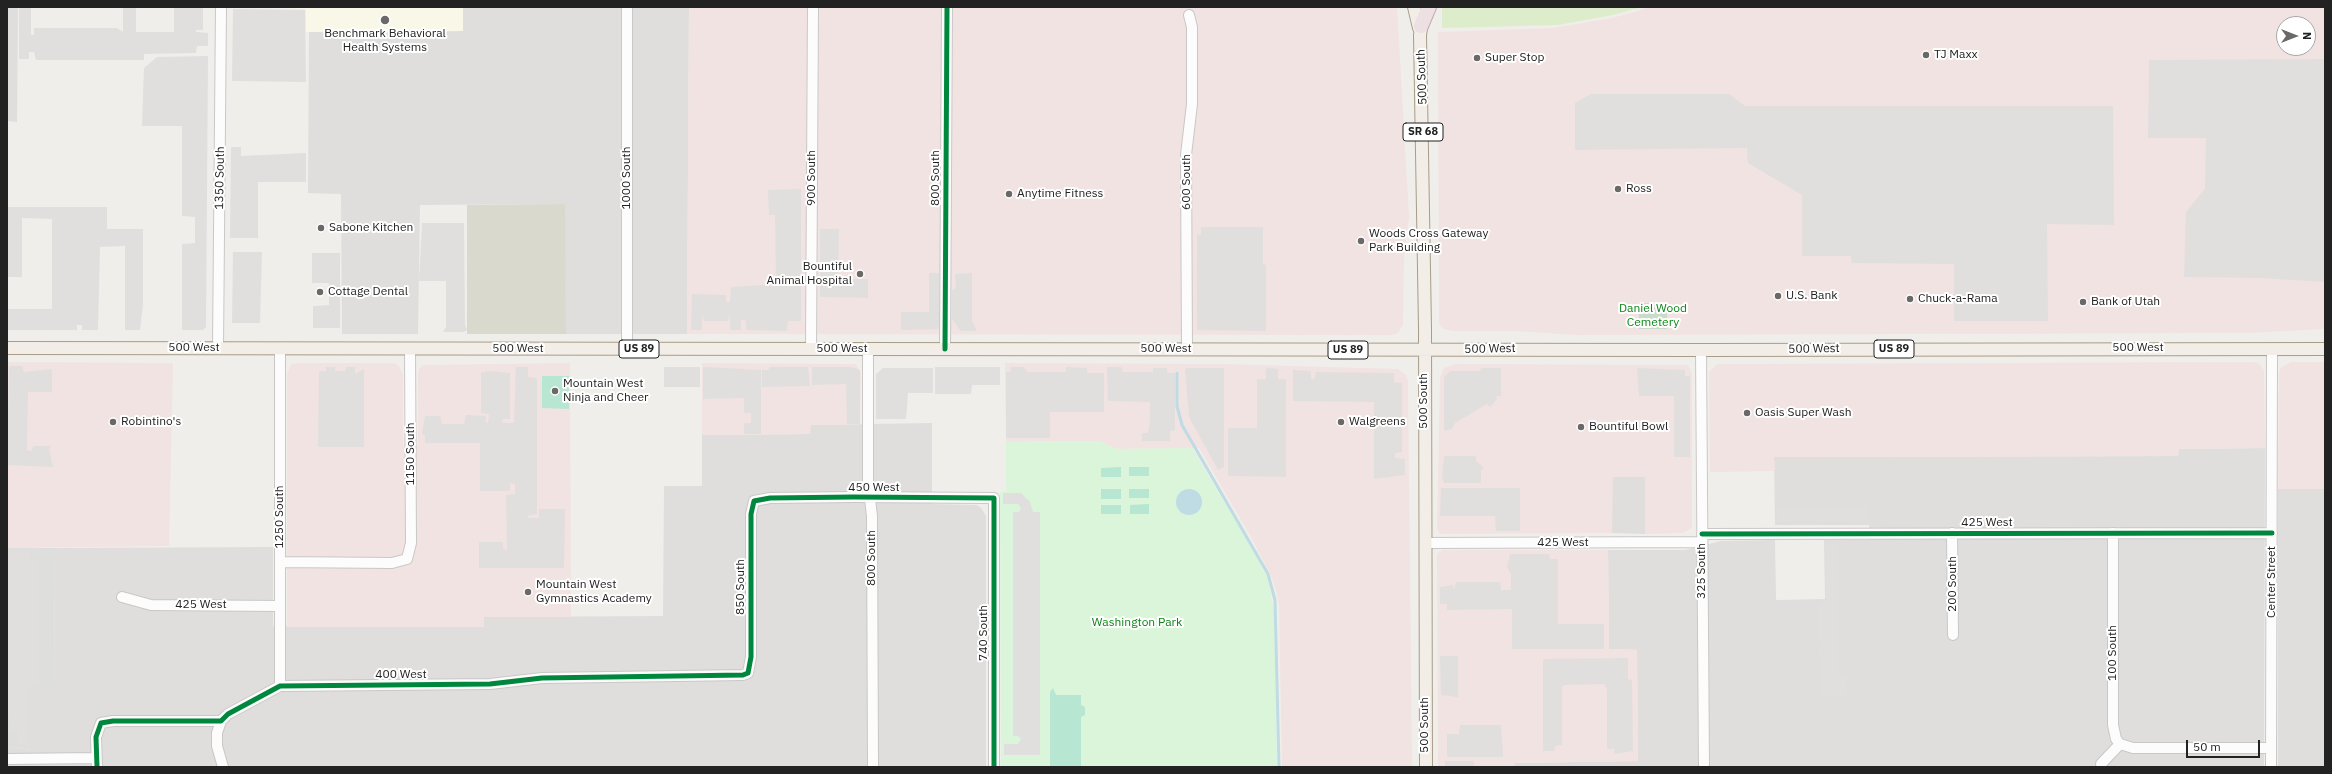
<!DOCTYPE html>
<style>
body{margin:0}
#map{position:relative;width:2332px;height:774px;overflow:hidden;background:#f0eeeb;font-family:"IBM Plex Sans",sans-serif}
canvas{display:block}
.frame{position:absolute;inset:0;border:8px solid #222;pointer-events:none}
.north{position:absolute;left:2276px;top:16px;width:40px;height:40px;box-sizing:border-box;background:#fff;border:1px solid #a7a7a7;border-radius:50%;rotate:90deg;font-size:11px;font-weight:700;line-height:16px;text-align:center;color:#222}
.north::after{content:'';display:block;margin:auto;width:14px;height:18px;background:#6a6968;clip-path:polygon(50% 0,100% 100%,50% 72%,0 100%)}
.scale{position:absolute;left:2186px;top:740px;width:74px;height:18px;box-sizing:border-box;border:2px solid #222;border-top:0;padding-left:5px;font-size:12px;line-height:14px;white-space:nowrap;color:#222;-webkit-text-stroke:3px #fff;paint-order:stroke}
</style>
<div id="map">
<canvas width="2332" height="774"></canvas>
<div class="frame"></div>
<div class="north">N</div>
<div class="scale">50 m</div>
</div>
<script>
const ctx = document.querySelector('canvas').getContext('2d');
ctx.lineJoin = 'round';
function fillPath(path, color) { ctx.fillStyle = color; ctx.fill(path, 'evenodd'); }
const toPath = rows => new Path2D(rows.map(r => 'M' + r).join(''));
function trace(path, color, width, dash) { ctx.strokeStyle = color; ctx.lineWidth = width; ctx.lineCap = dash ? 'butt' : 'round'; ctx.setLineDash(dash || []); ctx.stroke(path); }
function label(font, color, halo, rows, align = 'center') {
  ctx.font = font + ' "IBM Plex Sans",sans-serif'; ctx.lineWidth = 4; ctx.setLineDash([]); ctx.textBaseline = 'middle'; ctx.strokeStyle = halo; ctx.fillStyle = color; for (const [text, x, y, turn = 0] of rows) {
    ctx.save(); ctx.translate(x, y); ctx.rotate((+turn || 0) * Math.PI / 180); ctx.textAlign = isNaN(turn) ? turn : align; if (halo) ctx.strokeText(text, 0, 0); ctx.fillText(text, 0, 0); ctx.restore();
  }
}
fillPath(toPath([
 [7,7,18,7,17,122,7,121],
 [463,7,689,7,687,334,566,334,564,204,420,205,418,334,342,334,341,194,308,193,309,32,463,31],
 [932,423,932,504,977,505,982,509,986,516,986,767,7,767,7,746,31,750,31,688,54,688,55,548,273,547,273,626,483,627,484,617,663,616,664,486,702,486,702,435,810,434,810,425],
 [2265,448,2264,767,1514,767,1514,763,1638,761,1637,650,1609,649,1608,550,1685,550,1721,541,1775,540,1776,600,1825,599,1824,540,1870,540,1869,525,1775,525,1774,457,2178,456,2179,449],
 [1612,477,1645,477,1645,534,1612,533],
 [2278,489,2325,489,2325,767,2278,767]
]), '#dfdedc');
fillPath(toPath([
 [689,7,1397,7,1409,216,1404,257,1403,325,1398,333,1391,335,687,334],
 [1651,7,2325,7,2325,329,2249,333,1578,335,1513,331,1453,331,1443,329,1439,323,1439,315,1438,32,1553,28,1612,18],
 [2284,24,2308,24,2308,48,2284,48],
 [7,362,173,363,169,546,7,548],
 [2255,362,2260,364,2264,371,2265,448,2179,449,2178,456,1774,457,1775,471,1710,472,1709,372,1717,364],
 [2291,362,2325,362,2325,489,2278,489,2279,375,2280,368],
 [298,363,393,363,398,365,403,374,403,446,418,446,418,374,419,368,423,365,570,363,571,617,484,617,484,627,287,627,287,375,291,364],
 [702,363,856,364,861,373,860,424,811,425,810,434,702,435],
 [1005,363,1224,364,1398,369,1406,375,1408,381,1412,767,1282,767,1279,605,1276,590,1271,576,1251,537,1199,448,1116,449,1099,441,1006,442],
 [1456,364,1688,365,1692,373,1692,528,1683,533,1645,534,1645,477,1613,477,1612,533,1440,534,1437,529,1440,378,1444,368],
 [1443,550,1608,550,1609,649,1637,650,1638,761,1515,763,1514,767,1438,767,1437,556,1439,552]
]), '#f1e3e1');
fillPath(toPath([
 [230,7,463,7,463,31,306,32,306,9]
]), '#f8f7e8');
fillPath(toPath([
 [7,548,55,548,54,688,31,688,31,750,7,746]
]), '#dededc');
fillPath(toPath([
 [565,204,566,334,467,334,467,205]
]), '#d9d9cd');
fillPath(toPath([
 [1442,7,1642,7,1613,15,1558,25,1442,28]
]), '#ddeccb');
fillPath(toPath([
 [1639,303,1667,303,1667,329,1639,329]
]), '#cadbca');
fillPath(toPath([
 [1099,441,1116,449,1192,448,1257,557,1268,579,1274,611,1277,767,1001,767,1000,492,1006,491,1006,442]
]), '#daf5da');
fillPath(toPath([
 [542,376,569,376,569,409,542,408],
 [1121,467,1121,477,1101,477,1101,468],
 [1129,467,1149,467,1149,476,1129,476],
 [1101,489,1121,489,1121,499,1101,499],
 [1129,489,1149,489,1149,498,1129,498],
 [1149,504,1149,514,1130,514,1130,505],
 [1101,505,1121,505,1121,514,1101,514],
 [1053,688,1056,695,1081,695,1081,705,1085,707,1085,715,1081,717,1081,767,1051,767,1050,765,1050,692]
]), '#b7e6d2');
fillPath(toPath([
 [19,7,31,7,31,35,34,35,34,28,117,28,123,32,123,7,145,7,136,8,136,32,174,32,174,7,203,7,203,30,196,30,196,32,208,33,208,46,197,46,196,53,144,54,144,60,36,60,34,52,29,52,29,59,19,59],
 [233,9,305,10,306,82,232,81],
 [208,56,206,327,203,330,182,330,182,244,195,243,195,217,182,216,182,126,142,126,144,68,157,57],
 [2325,59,2325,282,2258,278,2184,277,2186,212,2205,189,2206,138,2148,138,2149,60],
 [1591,94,1729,94,1745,106,2113,106,2114,225,2047,224,2048,321,1954,321,1954,264,1852,263,1851,256,1802,256,1802,195,1748,163,1747,148,1575,150,1575,103],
 [231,147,241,147,241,156,306,153,306,182,258,182,258,238,230,238],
 [801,189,801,321,788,321,787,331,746,330,746,321,741,319,741,330,730,330,730,315,728,321,704,321,702,315,702,330,691,330,692,294,726,295,726,302,730,302,731,287,780,284,780,277,776,277,775,215,769,215,768,190],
 [7,207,107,207,107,229,143,229,143,305,140,330,125,330,125,246,100,247,98,330,82,330,82,325,77,325,77,330,7,330,7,309,52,309,52,219,22,218,22,277,7,277],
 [422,223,464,223,465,325,467,330,464,332,443,332,446,327,446,281,419,281],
 [1201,227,1263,227,1263,264,1266,265,1266,331,1197,330,1197,235,1201,234],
 [820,229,839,229,838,279,868,279,868,298,820,297],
 [233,252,262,252,260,323,232,323],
 [312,253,340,253,340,328,313,328,313,306,329,305,329,283,312,283],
 [929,273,939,273,939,329,901,330,901,312,929,312],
 [972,273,972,321,977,331,961,331,952,319,952,290,956,288,955,274],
 [9,366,22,366,24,372,52,369,52,392,28,392,27,450,32,451,33,446,51,446,49,449,53,467,7,465],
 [326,367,335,367,335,371,345,371,346,367,355,367,355,374,364,369,364,447,318,447,319,371,326,371],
 [516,367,528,367,528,377,537,378,537,514,527,516,529,518,539,518,539,509,565,509,564,568,479,568,479,542,503,542,503,549,507,550,506,495,515,494,515,484,510,483,510,491,480,491,480,443,425,443,425,435,422,434,425,416,440,416,442,424,464,424,466,415,486,416,486,423,488,423,489,414,481,413,481,373,489,371,510,373,510,419,503,419,502,423,514,423],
 [664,367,700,367,700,387,664,387],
 [703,367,761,370,761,434,744,434,744,423,751,423,751,413,744,413,744,398,703,399],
 [770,367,808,367,810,386,762,387,762,370,768,370],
 [812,367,850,367,860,370,860,424,847,424,846,384,812,385],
 [935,367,1000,367,1000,385,972,385,971,394,935,394],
 [1011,367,1024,367,1027,372,1066,372,1066,367,1087,368,1087,373,1104,373,1104,412,1050,412,1050,438,1006,438,1006,372,1010,372],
 [1107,367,1121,367,1123,372,1153,372,1153,368,1167,368,1167,373,1175,373,1175,430,1170,431,1170,441,1142,441,1142,433,1148,433,1150,422,1150,402,1108,401],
 [883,368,933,368,933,393,908,393,906,419,876,419,876,374],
 [1187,368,1224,368,1224,467,1218,470,1189,417,1185,370],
 [1266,368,1278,369,1278,379,1286,379,1286,477,1228,476,1228,428,1257,428,1257,379,1266,379],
 [1482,368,1501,368,1501,396,1496,396,1497,399,1490,407,1487,404,1455,423,1452,429,1444,431,1444,377,1451,371,1479,371],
 [1637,368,1685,370,1685,376,1690,376,1690,457,1674,457,1674,396,1639,396],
 [1293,370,1311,371,1311,378,1314,380,1316,372,1394,373,1394,382,1402,383,1402,452,1395,453,1395,458,1405,459,1405,475,1374,479,1374,402,1293,401],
 [1444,456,1476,456,1476,461,1484,468,1481,470,1481,483,1444,483,1442,476],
 [1441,488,1520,488,1520,531,1496,531,1495,516,1440,516],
 [1003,493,1021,493,1030,502,1033,512,1040,512,1040,755,1004,755,1004,744,1018,744,1021,739,1018,736,1013,736,1013,512,1019,512,1021,508,1018,504,1003,504],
 [1777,508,1868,508,1868,521,1777,521],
 [1826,544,1839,544,1839,677,1846,677,1847,696,1819,696,1818,603,1826,602],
 [7,551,29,551,30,560,39,560,39,685,31,685,29,688,29,746,18,743,18,731,9,730],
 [1510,554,1549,554,1550,559,1558,559,1558,624,1604,624,1604,649,1512,649,1512,609,1447,610,1447,604,1440,604,1440,587,1453,585,1454,591,1456,582,1500,582,1501,590,1511,590,1511,574,1507,567],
 [1440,656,1458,656,1458,697,1441,695],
 [1628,658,1628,679,1632,680,1633,751,1615,754,1614,749,1607,749,1607,690,1604,684,1564,685,1562,687,1562,745,1555,746,1554,751,1543,751,1543,659],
 [1460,725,1501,725,1503,757,1447,757,1447,734,1459,734],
 [1445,761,1474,761,1474,767,1445,767]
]), '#e0dfde');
fillPath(toPath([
 '1176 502a13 13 0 1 1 26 0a13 13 0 1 1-26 0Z'
]), '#bfdbe3');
trace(toPath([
 [1177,373,1177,406,1182,425,1268,574,1275,600,1279,767]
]), '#bfdbe3', 3);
const minor = toPath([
 [627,7,627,349],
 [218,348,221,7],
 [280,348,280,686],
 [811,349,813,7],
 [868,349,868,482,872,516,873,767],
 [945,349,947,7],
 [1187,349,1186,155,1192,104,1192,27,1189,15],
 [1701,350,1704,767],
 [1952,533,1953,635],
 [1702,534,2272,533],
 [1425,543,1702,542],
 [280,562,392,563,407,559,411,543,410,348],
 [122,597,151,605,280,606],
 [221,721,217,733,217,746,223,767],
 [2120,744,2133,748,2271,748],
 [7,759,96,758],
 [2101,764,2120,744,2116,739,2113,725,2113,533],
 [97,767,96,737,101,723,113,721,221,721,228,714,280,686,490,684,542,678,743,675,748,673,751,657,751,514,754,501,770,498,853,497,994,498,994,767],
 [2271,767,2272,349]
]);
const major = toPath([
 [1414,7,1419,28],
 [1423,16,1420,35,1425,329,1426,767],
 [7,348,1701,350,2325,349]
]);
const highway = toPath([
 [1421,26,1429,7]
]);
trace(minor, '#c9c8c7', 12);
trace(major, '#a79c86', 14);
trace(highway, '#c5a2ac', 16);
trace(minor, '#fdfcfc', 10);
trace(major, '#f3ede7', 12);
trace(highway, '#ece0e2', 14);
trace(toPath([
 [945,349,947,7],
 [1702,534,2272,533],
 [97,767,96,737,101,723,113,721,221,721,228,714,280,686,490,684,542,678,743,675,748,673,751,657,751,514,754,501,770,498,853,497,994,498,994,767]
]), '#00873e', 5);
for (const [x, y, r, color] of [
 [385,20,5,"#6a6968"],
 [1926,55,4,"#6a6968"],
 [1477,58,4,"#6a6968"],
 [1618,189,4,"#6a6968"],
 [1009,194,4,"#6a6968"],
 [321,228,4,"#6a6968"],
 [1361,241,4,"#6a6968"],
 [860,274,4,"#6a6968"],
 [320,292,4,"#6a6968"],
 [1778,296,4,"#6a6968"],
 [1910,299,4,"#6a6968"],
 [2083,302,4,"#6a6968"],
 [555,391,4,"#6a6968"],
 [1747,413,4,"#6a6968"],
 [113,422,4,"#6a6968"],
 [1341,422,4,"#6a6968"],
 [1581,427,4,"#6a6968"],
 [528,592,4,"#6a6968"]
]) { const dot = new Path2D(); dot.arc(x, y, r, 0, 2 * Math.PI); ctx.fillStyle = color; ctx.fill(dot); trace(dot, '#fff', 1.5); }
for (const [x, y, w] of [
 [1423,132,40],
 [639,349,40],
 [1894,349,40],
 [1348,350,40]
]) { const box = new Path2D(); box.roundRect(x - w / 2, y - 9, w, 18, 3); ctx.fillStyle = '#fff'; ctx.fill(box); trace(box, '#222', 1); }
label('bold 11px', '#222', null, [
 ["SR 68",1423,132],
 ["US 89",639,349],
 ["US 89",1894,349],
 ["US 89",1348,350]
]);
label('12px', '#222', '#fff', [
 ["Benchmark Behavioral",385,34,"center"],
 ["Health Systems",385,48,"center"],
 ["TJ Maxx",1934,55],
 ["Super Stop",1485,58],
 ["Ross",1626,189],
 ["Anytime Fitness",1017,194],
 ["Sabone Kitchen",329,228],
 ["Woods Cross Gateway",1369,234],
 ["Park Building",1369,248],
 ["Bountiful",852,267,"right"],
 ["Animal Hospital",852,281,"right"],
 ["Cottage Dental",328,292],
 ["U.S. Bank",1786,296],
 ["Chuck-a-Rama",1918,299],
 ["Bank of Utah",2091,302],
 ["Mountain West",563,384],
 ["Ninja and Cheer",563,398],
 ["Oasis Super Wash",1755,413],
 ["Robintino's",121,422],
 ["Walgreens",1349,422],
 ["Bountiful Bowl",1589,427],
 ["Mountain West",536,585],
 ["Gymnastics Academy",536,599]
], 'left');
label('12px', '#222', '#fff', [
 ["500 South",1422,77,-92],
 ["1350 South",220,178,-89],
 ["1000 South",627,178,-90],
 ["900 South",812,178,-90],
 ["800 South",936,178,-90],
 ["600 South",1187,182,-90],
 ["500 West",194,348],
 ["500 West",2138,348],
 ["500 West",518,349],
 ["500 West",842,349],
 ["500 West",1166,349],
 ["500 West",1490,349,-1],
 ["500 West",1814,349,-1],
 ["500 South",1424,401,-90],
 ["1150 South",411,454,-90],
 ["450 West",874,488],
 ["1250 South",280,517,-90],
 ["425 West",1987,523],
 ["425 West",1563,543],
 ["800 South",872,558,-90],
 ["325 South",1702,571,-90],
 ["Center Street",2272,582,-90],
 ["200 South",1953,584,-90],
 ["850 South",741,587,-90],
 ["425 West",201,605],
 ["740 South",984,633,-90],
 ["100 South",2113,653,-90],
 ["400 West",401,675],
 ["500 South",1425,725,-90]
]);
label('12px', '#0c8416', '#fff', [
 ["Daniel Wood",1653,309],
 ["Cemetery",1653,323],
 ["Washington Park",1137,623]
]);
</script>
